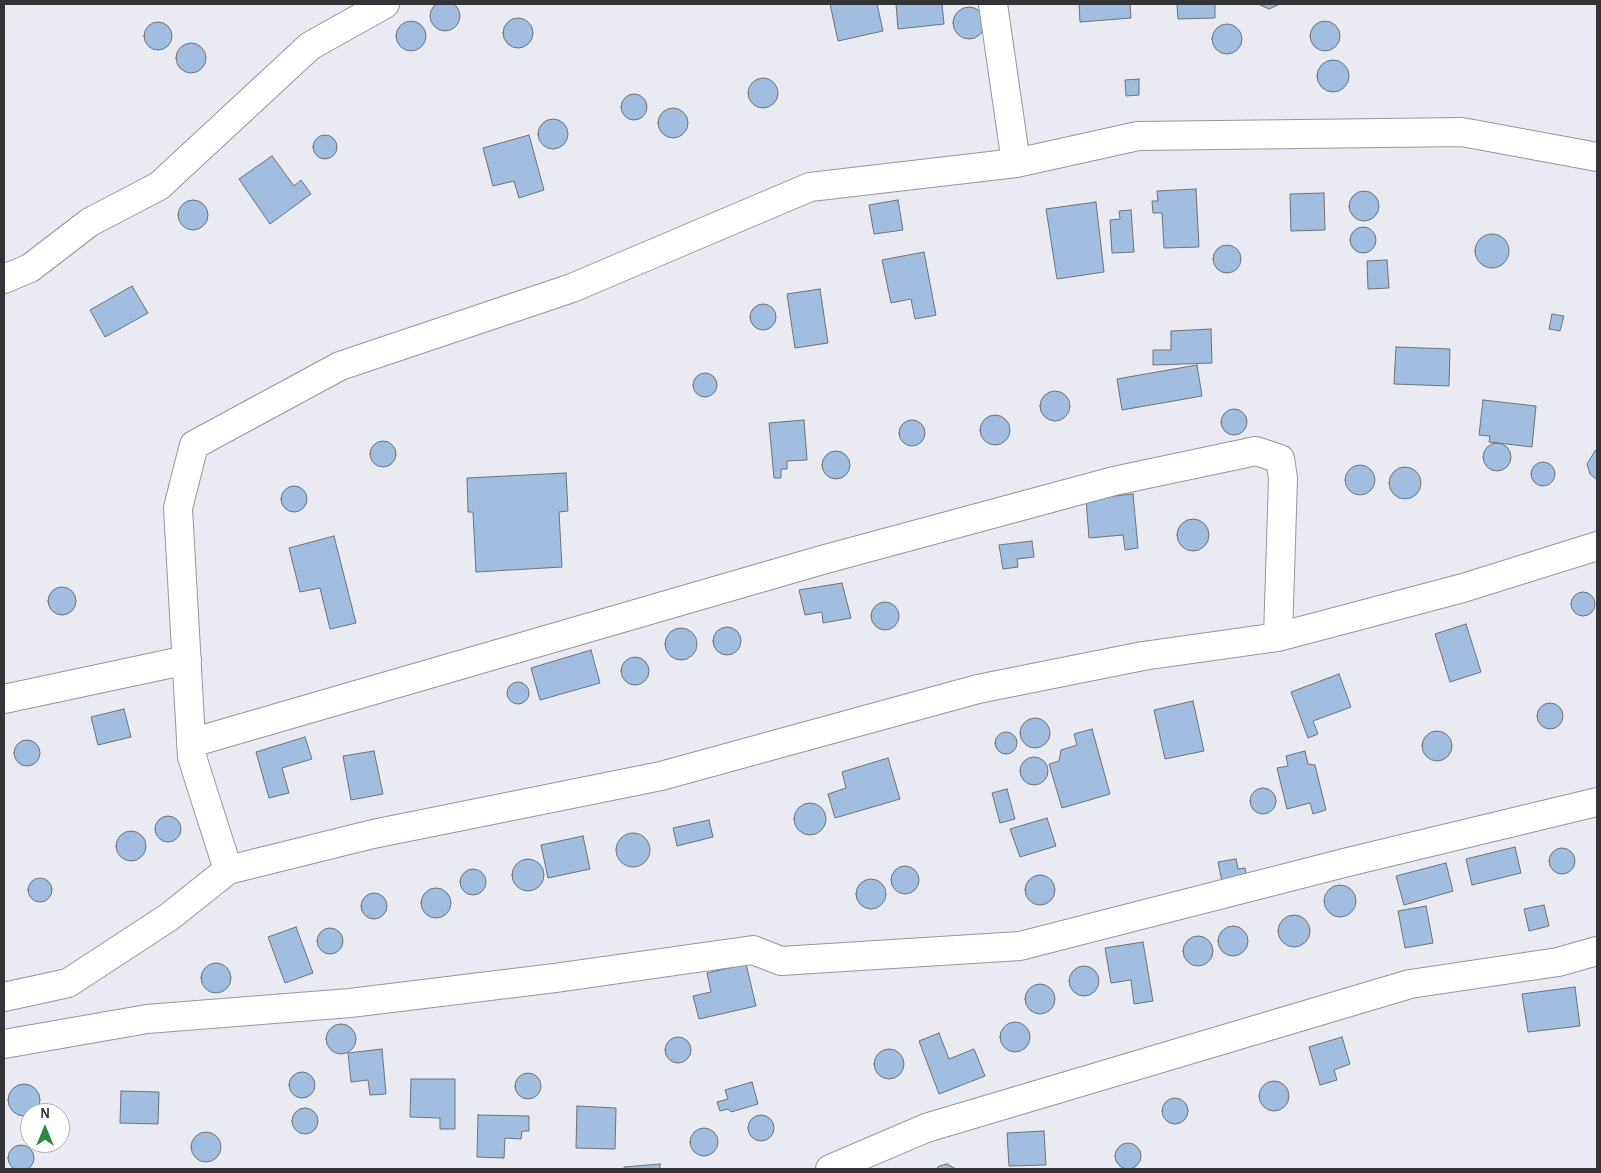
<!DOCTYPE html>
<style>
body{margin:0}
#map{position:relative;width:1601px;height:1173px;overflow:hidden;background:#e9eaf2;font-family:"Alegreya Sans",sans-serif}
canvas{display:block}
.frame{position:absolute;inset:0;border:5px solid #333437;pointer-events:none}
.north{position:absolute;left:20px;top:1103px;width:50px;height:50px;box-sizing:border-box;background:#fff;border:1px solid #adaeaf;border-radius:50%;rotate:0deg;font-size:14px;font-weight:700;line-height:20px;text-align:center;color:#333437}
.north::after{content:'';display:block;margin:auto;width:18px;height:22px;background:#2a8c40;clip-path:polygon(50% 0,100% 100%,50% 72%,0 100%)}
</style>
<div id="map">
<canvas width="1601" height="1173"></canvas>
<div class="frame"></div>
<div class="north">N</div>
</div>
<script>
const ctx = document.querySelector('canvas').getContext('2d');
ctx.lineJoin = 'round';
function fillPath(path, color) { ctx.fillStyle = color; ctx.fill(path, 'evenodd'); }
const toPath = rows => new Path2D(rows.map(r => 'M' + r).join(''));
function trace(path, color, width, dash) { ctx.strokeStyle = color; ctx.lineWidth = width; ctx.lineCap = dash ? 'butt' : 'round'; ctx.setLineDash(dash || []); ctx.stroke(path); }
const building = toPath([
 '430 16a15 15 0 1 1 30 0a15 15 0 1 1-30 0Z',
 [830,4,877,4,883,31,838,41,830,4],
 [896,4,942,4,944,24,898,29,896,4],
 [1079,4,1130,4,1131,18,1080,22,1079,4],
 [1166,4,1215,4,1215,18,1178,19,1177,4,1166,4],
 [1258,4,1280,4,1269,9,1258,4],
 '953 23a16 16 0 1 1 32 0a16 16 0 1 1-32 0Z',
 '503 33a15 15 0 1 1 30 0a15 15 0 1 1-30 0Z',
 '1310 36a15 15 0 1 1 30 0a15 15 0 1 1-30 0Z',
 '396 36a15 15 0 1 1 30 0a15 15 0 1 1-30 0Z',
 '144 36a14 14 0 1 1 28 0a14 14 0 1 1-28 0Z',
 '1212 39a15 15 0 1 1 30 0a15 15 0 1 1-30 0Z',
 '176 58a15 15 0 1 1 30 0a15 15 0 1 1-30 0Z',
 '1317 76a16 16 0 1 1 32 0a16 16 0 1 1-32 0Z',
 '748 93a15 15 0 1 1 30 0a15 15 0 1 1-30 0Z',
 [1139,79,1139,95,1126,96,1125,80,1139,79],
 '621 107a13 13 0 1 1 26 0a13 13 0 1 1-26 0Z',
 '658 123a15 15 0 1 1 30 0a15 15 0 1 1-30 0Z',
 '538 134a15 15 0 1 1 30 0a15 15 0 1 1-30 0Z',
 '313 147a12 12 0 1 1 24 0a12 12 0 1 1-24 0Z',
 [529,135,544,190,519,198,514,181,493,186,483,148,529,135],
 [272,156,294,186,301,180,311,194,270,224,239,179,272,156],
 [1196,189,1199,247,1164,248,1162,213,1153,213,1152,201,1158,201,1157,191,1196,189],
 '1349 206a15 15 0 1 1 30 0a15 15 0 1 1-30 0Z',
 [1324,193,1325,230,1291,231,1290,194,1324,193],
 '178 215a15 15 0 1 1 30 0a15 15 0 1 1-30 0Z',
 [898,200,903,230,874,234,869,205,898,200],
 [1096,202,1104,272,1057,279,1046,209,1096,202],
 [1131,210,1134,252,1112,253,1110,220,1120,219,1119,211,1131,210],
 '1350 240a13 13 0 1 1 26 0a13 13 0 1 1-26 0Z',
 '1475 251a17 17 0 1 1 34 0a17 17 0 1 1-34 0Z',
 '1213 259a14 14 0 1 1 28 0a14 14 0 1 1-28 0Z',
 [924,252,936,315,915,319,911,299,891,303,882,260,924,252],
 [1387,260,1389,288,1368,289,1367,261,1387,260],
 [132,286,148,313,105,337,90,310,132,286],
 [820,289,828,343,795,348,787,294,820,289],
 '750 317a13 13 0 1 1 26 0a13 13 0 1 1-26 0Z',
 [1552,314,1564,316,1560,331,1549,329,1552,314],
 [1211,329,1212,363,1153,365,1153,350,1171,350,1171,331,1211,329],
 [1396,347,1450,349,1449,386,1394,384,1396,347],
 [1197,365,1202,396,1122,410,1117,379,1197,365],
 '693 385a12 12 0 1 1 24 0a12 12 0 1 1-24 0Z',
 '1040 406a15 15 0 1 1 30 0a15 15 0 1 1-30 0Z',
 [1483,400,1536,406,1532,447,1489,442,1490,436,1479,435,1483,400],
 '1221 422a13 13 0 1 1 26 0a13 13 0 1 1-26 0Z',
 '980 430a15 15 0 1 1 30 0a15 15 0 1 1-30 0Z',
 '899 433a13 13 0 1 1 26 0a13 13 0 1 1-26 0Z',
 [804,420,807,460,787,461,787,469,781,469,781,478,774,478,769,423,804,420],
 '370 454a13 13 0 1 1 26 0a13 13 0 1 1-26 0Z',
 '1483 457a14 14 0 1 1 28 0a14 14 0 1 1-28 0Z',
 [1595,451,1597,451,1597,480,1590,474,1587,464,1595,451],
 '822 465a14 14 0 1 1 28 0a14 14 0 1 1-28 0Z',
 '1531 474a12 12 0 1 1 24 0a12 12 0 1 1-24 0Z',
 '1345 480a15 15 0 1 1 30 0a15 15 0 1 1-30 0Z',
 '1389 483a16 16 0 1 1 32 0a16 16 0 1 1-32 0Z',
 [566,473,568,511,559,512,562,567,476,572,473,512,468,512,467,478,566,473],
 '281 499a13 13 0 1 1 26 0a13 13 0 1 1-26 0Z',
 [1133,494,1138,548,1125,550,1123,535,1089,538,1086,499,1133,494],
 '1177 535a16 16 0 1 1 32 0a16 16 0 1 1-32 0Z',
 [334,536,356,623,330,629,320,588,300,592,289,548,334,536],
 [1032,541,1034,557,1017,559,1018,567,1003,569,999,545,1032,541],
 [842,583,851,618,823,623,822,612,805,615,799,590,842,583],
 '48 601a14 14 0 1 1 28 0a14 14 0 1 1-28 0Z',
 '1571 604a12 12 0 1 1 24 0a12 12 0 1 1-24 0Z',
 '871 616a14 14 0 1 1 28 0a14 14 0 1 1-28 0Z',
 [1466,624,1481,672,1450,682,1435,634,1466,624],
 '713 641a14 14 0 1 1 28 0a14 14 0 1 1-28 0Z',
 '665 644a16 16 0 1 1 32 0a16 16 0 1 1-32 0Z',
 [591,650,600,683,540,700,531,668,591,650],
 '621 671a14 14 0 1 1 28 0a14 14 0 1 1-28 0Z',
 [1339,674,1351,707,1313,721,1318,734,1308,738,1291,692,1339,674],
 '507 693a11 11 0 1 1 22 0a11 11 0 1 1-22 0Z',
 [1193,701,1204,751,1165,759,1154,710,1193,701],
 '1537 716a13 13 0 1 1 26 0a13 13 0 1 1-26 0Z',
 [124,709,131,737,98,745,91,717,124,709],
 '1020 733a15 15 0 1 1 30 0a15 15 0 1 1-30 0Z',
 [1092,729,1110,794,1062,808,1049,764,1059,761,1061,750,1077,745,1074,734,1092,729],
 '1422 746a15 15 0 1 1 30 0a15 15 0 1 1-30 0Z',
 '995 743a11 11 0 1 1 22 0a11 11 0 1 1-22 0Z',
 [305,737,312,759,282,768,289,793,269,798,256,752,305,737],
 '14 753a13 13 0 1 1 26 0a13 13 0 1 1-26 0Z',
 [374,751,383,794,351,800,343,756,374,751],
 [1305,751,1308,764,1315,765,1326,810,1313,814,1310,803,1287,809,1277,768,1288,766,1286,756,1305,751],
 '1020 771a14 14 0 1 1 28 0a14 14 0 1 1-28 0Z',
 [888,758,900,799,835,818,828,794,846,788,842,772,888,758],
 '1250 801a13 13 0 1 1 26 0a13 13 0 1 1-26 0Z',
 [1007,789,1015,819,1000,823,992,793,1007,789],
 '794 819a16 16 0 1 1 32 0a16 16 0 1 1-32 0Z',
 '155 829a13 13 0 1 1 26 0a13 13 0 1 1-26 0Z',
 [1047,818,1056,846,1020,857,1010,829,1047,818],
 [709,820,713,837,677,846,673,828,709,820],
 '116 846a15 15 0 1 1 30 0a15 15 0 1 1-30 0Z',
 '616 850a17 17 0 1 1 34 0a17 17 0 1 1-34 0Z',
 [583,836,590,869,548,878,541,845,583,836],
 [1515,847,1521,873,1472,885,1466,859,1515,847],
 '1549 861a13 13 0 1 1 26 0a13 13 0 1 1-26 0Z',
 [1236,859,1238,869,1245,868,1248,882,1223,887,1218,862,1236,859],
 '512 875a16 16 0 1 1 32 0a16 16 0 1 1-32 0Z',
 [1446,863,1453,891,1404,905,1396,876,1446,863],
 '891 880a14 14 0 1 1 28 0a14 14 0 1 1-28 0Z',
 '460 882a13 13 0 1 1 26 0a13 13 0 1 1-26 0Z',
 '1025 890a15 15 0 1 1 30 0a15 15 0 1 1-30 0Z',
 '28 890a12 12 0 1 1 24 0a12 12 0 1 1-24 0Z',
 '856 894a15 15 0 1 1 30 0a15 15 0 1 1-30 0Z',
 '1324 901a16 16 0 1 1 32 0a16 16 0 1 1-32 0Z',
 '421 903a15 15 0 1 1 30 0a15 15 0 1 1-30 0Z',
 '361 906a13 13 0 1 1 26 0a13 13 0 1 1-26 0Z',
 [1544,905,1549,926,1529,931,1524,909,1544,905],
 [1426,906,1433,943,1405,948,1398,911,1426,906],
 '1278 931a16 16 0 1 1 32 0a16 16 0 1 1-32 0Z',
 '1218 941a15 15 0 1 1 30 0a15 15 0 1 1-30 0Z',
 [296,927,313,973,285,983,268,937,296,927],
 '317 941a13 13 0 1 1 26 0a13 13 0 1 1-26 0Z',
 '1183 951a15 15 0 1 1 30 0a15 15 0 1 1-30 0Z',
 [1143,942,1153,1001,1134,1004,1131,980,1111,983,1105,948,1143,942],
 '201 978a15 15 0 1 1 30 0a15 15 0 1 1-30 0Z',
 [746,964,756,1006,699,1019,693,996,711,992,707,973,746,964],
 '1069 981a15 15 0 1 1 30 0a15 15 0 1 1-30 0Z',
 '1025 999a15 15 0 1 1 30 0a15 15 0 1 1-30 0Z',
 [1575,987,1580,1026,1528,1032,1522,994,1575,987],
 '1000 1037a15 15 0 1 1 30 0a15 15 0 1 1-30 0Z',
 '326 1039a15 15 0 1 1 30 0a15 15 0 1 1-30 0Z',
 [939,1033,949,1059,974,1049,985,1076,939,1094,919,1041,939,1033],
 '665 1050a13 13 0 1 1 26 0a13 13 0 1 1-26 0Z',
 [1342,1037,1350,1064,1334,1070,1337,1080,1320,1085,1309,1047,1342,1037],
 '874 1064a15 15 0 1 1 30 0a15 15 0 1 1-30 0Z',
 [382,1049,386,1094,370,1095,368,1080,351,1082,348,1053,382,1049],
 '289 1085a13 13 0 1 1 26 0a13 13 0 1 1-26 0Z',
 '515 1086a13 13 0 1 1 26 0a13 13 0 1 1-26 0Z',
 [411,1079,455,1079,455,1129,440,1129,440,1118,410,1117,411,1079],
 '1259 1096a15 15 0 1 1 30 0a15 15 0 1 1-30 0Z',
 [752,1082,758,1104,731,1112,728,1109,720,1111,717,1102,728,1099,725,1090,752,1082],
 '8 1100a16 16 0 1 1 32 0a16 16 0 1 1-32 0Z',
 [121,1091,159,1092,158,1124,120,1123,121,1091],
 '1162 1111a13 13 0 1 1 26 0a13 13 0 1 1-26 0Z',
 [577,1106,616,1108,615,1149,576,1148,577,1106],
 '292 1121a13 13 0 1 1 26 0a13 13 0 1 1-26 0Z',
 [478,1115,529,1116,529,1131,522,1131,521,1139,505,1138,504,1158,477,1157,478,1115],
 '748 1128a13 13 0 1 1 26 0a13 13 0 1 1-26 0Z',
 '690 1142a14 14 0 1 1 28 0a14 14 0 1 1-28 0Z',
 [1044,1131,1046,1165,1009,1166,1007,1133,1044,1131],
 '191 1147a15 15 0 1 1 30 0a15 15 0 1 1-30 0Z',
 '1115 1156a13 13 0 1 1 26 0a13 13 0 1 1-26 0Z',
 '8 1158a13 13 0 1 1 26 0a13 13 0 1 1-26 0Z',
 [660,1164,660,1169,624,1169,624,1167,660,1164],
 [947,1164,956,1169,936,1169,939,1166,947,1164]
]);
fillPath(building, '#a1bee0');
trace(building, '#6d7277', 1);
const minor = toPath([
 [993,4,1016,163],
 [4,279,30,268,90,222,159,186,310,46,385,4],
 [4,699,187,660],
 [191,743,822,560,1114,481,1256,451,1280,459,1283,478,1278,637],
 [228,870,192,757,178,508,194,445,340,366,572,288,810,187,1016,163,1138,136,1462,132,1597,157],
 [4,997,68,983,169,917,228,870,373,834,661,776,978,689,1143,656,1278,637,1463,588,1597,546],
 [4,1044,147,1019,350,1003,555,978,753,950,781,961,1020,946,1348,862,1597,802],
 [830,1169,926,1128,1410,984,1558,962,1597,951]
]);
trace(minor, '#95969e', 30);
trace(minor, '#fff', 28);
</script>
